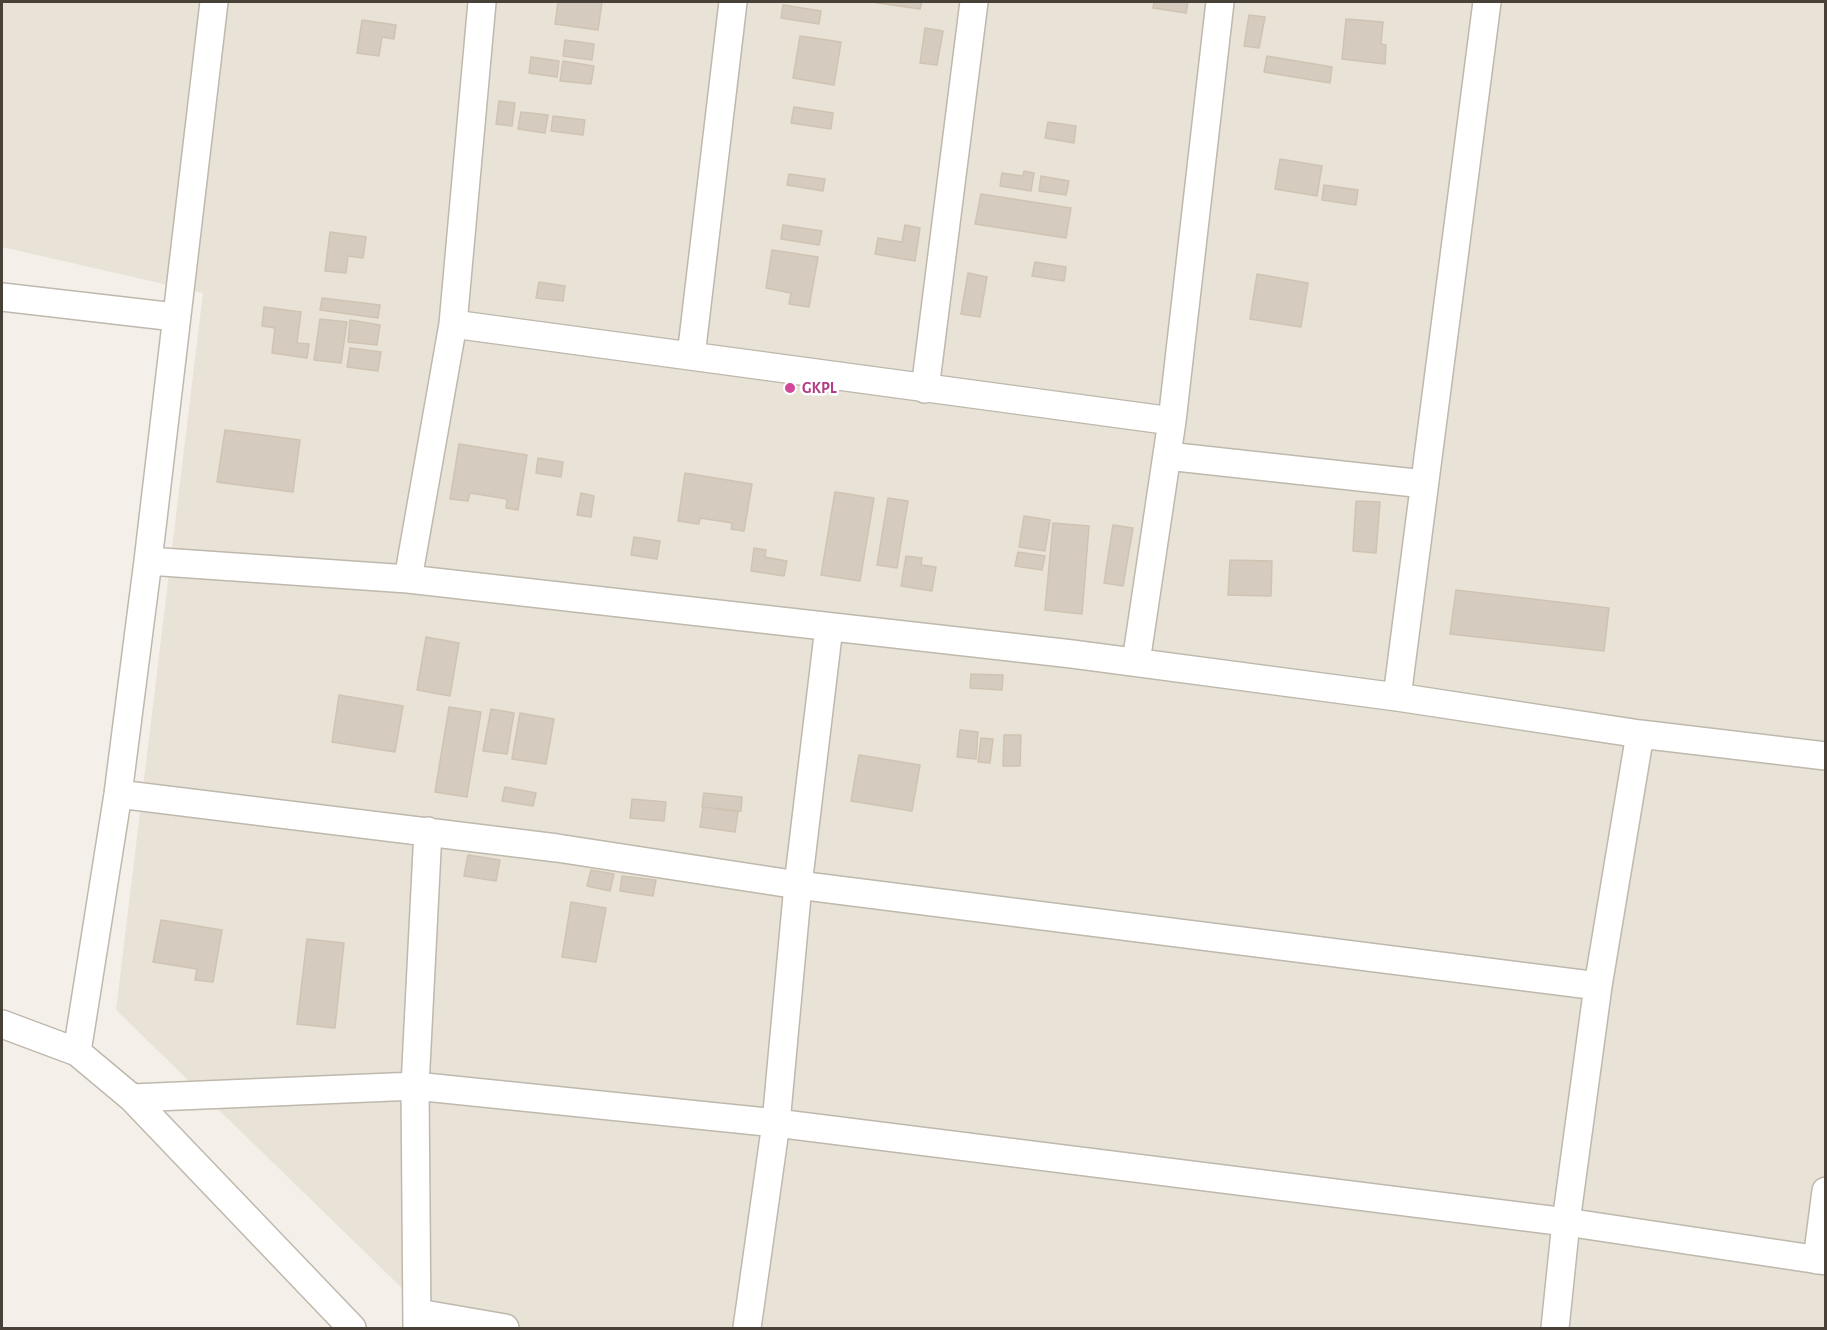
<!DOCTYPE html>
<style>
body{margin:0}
#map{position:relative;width:1827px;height:1330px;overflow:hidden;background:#f4f0e9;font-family:"Alegreya Sans",sans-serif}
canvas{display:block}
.frame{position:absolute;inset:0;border:3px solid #484138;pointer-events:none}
</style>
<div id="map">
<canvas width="1827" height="1330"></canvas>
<div class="frame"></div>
</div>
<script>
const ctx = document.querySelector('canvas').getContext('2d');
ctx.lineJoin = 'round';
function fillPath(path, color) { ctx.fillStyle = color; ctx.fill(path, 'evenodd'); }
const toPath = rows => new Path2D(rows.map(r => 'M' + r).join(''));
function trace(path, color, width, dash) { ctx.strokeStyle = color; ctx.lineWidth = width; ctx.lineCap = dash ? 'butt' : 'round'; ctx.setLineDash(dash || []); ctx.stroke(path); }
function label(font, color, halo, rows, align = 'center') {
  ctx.font = font + ' "Alegreya Sans",sans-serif'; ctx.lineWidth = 5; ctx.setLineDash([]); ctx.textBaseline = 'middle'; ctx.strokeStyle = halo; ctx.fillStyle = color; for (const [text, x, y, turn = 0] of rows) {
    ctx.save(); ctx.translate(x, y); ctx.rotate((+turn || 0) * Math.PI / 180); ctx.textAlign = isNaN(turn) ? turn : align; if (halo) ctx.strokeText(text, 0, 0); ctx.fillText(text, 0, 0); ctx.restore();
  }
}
fillPath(toPath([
 [2,2,1825,2,1825,1328,443,1328,116,1010,203,293,2,247]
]), '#e8e2d7');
const building = toPath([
 [558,2,602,2,598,30,555,24,558,2],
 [871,2,922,2,920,9,871,2],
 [1154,2,1188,2,1186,13,1153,8,1154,2],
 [783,5,821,11,819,24,781,18,783,5],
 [1249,15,1265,17,1259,48,1244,46,1249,15],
 [1346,19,1383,22,1381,44,1386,45,1385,64,1342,59,1346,19],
 [362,20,396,25,394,39,382,37,379,56,357,53,362,20],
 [925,28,943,31,937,65,920,63,925,28],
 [800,36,841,42,834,85,793,78,800,36],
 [565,40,594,44,592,60,563,56,565,40],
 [1267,56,1332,67,1330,83,1264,72,1267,56],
 [531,57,559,61,557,77,529,73,531,57],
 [563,61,594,66,591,84,560,81,563,61],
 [499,101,515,103,512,126,496,124,499,101],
 [794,107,833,113,831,129,791,123,794,107],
 [521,112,548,115,545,133,518,129,521,112],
 [553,116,585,120,583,135,551,131,553,116],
 [1048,122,1076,126,1074,143,1045,138,1048,122],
 [1280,159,1322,166,1317,196,1275,189,1280,159],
 [1024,171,1034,173,1031,191,1000,186,1002,173,1023,176,1024,171],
 [789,174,825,179,823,191,787,185,789,174],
 [1041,176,1069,181,1066,195,1039,191,1041,176],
 [1324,185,1358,190,1356,205,1322,200,1324,185],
 [981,194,1071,208,1066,238,975,224,981,194],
 [783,225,822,231,819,245,781,239,783,225],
 [905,225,920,228,915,261,875,254,878,238,902,242,905,225],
 [330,232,366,237,363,258,348,256,346,273,325,271,330,232],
 [772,250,818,257,809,307,789,304,791,293,766,288,772,250],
 [1035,262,1066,267,1064,281,1032,276,1035,262],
 [968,273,987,277,980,317,961,314,968,273],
 [1257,274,1308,283,1301,327,1250,319,1257,274],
 [539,282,565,286,563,301,536,298,539,282],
 [322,298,380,305,378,318,320,310,322,298],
 [264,307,301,312,297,343,309,344,307,358,272,353,275,328,262,326,264,307],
 [320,319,347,322,341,363,314,360,320,319],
 [350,320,380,325,377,345,348,342,350,320],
 [350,348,381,352,378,371,347,367,350,348],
 [225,430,300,440,293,492,217,482,225,430],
 [459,444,527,455,518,510,506,508,507,499,470,493,468,501,450,499,459,444],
 [538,458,563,462,561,477,536,473,538,458],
 [685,473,752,484,744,531,731,529,732,523,700,518,699,524,678,521,685,473],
 [835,492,874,498,860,581,821,575,835,492],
 [581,493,594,496,591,517,577,515,581,493],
 [888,498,908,501,897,568,877,565,888,498],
 [1356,501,1380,502,1376,553,1353,551,1356,501],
 [1024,516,1050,520,1045,551,1019,547,1024,516],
 [1053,523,1089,526,1082,614,1045,610,1053,523],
 [1113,525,1133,528,1123,586,1104,583,1113,525],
 [634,537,660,541,657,559,631,555,634,537],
 [754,548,766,550,765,557,787,561,784,576,751,571,754,548],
 [1018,552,1045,556,1042,570,1015,566,1018,552],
 [906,556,922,558,921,565,936,567,932,591,901,586,906,556],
 [1230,560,1272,561,1271,596,1228,595,1230,560],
 [1456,590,1609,608,1604,651,1450,634,1456,590],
 [426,637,459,643,450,696,417,690,426,637],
 [971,674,1003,675,1002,690,970,688,971,674],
 [339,695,403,706,395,752,332,742,339,695],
 [449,707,481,712,467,797,435,792,449,707],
 [491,709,514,713,507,754,483,751,491,709],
 [520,713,554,719,546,764,512,759,520,713],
 [960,730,978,732,976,759,957,757,960,730],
 [1004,735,1021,735,1020,766,1003,766,1004,735],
 [981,738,993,739,990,763,978,762,981,738],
 [859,755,920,765,912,811,851,801,859,755],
 [505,787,536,793,533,806,502,801,505,787],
 [704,793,742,797,741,811,702,807,704,793],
 [632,799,666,802,664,821,630,818,632,799],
 [703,807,738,812,735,832,700,827,703,807],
 [468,855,500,860,496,881,464,876,468,855],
 [591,870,614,874,610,891,587,886,591,870],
 [622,876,656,880,653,896,620,891,622,876],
 [571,902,606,908,596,962,562,957,571,902],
 [161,920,222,930,213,982,195,980,197,969,153,962,161,920],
 [307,939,344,943,335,1028,297,1024,307,939]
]);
fillPath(building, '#d5ccbf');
trace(building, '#d0c3b2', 1.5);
const minor = toPath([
 [2,297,175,317],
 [453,324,1172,421],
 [691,356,733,2],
 [925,389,974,2],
 [1167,456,1424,484],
 [148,561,408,579,1072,654,1397,697,1640,734,1826,756],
 [408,579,453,324,482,2],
 [1136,662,1172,421,1220,2],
 [1397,697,1487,2],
 [118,794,557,848,798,885,1598,986],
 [2,1024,77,1052,132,1098,352,1328],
 [77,1052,118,794,148,561,214,2],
 [132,1098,415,1086,776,1123,1566,1222,1826,1261],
 [1817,1260,1826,1191],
 [418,1313,505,1328],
 [417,1328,415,1086,428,831],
 [747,1328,776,1123,798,885,829,627],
 [1555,1328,1566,1222,1598,986,1640,734]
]);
trace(minor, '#bfb8ac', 30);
trace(minor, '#fff', 27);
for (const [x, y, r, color] of [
 [790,388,6,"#d1479c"]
]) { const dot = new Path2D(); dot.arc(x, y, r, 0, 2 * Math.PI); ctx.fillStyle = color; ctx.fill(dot); trace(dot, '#fff', 2); }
label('bold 16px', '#b23c85', '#fff', [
 ["GKPL",802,388]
], 'left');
</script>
